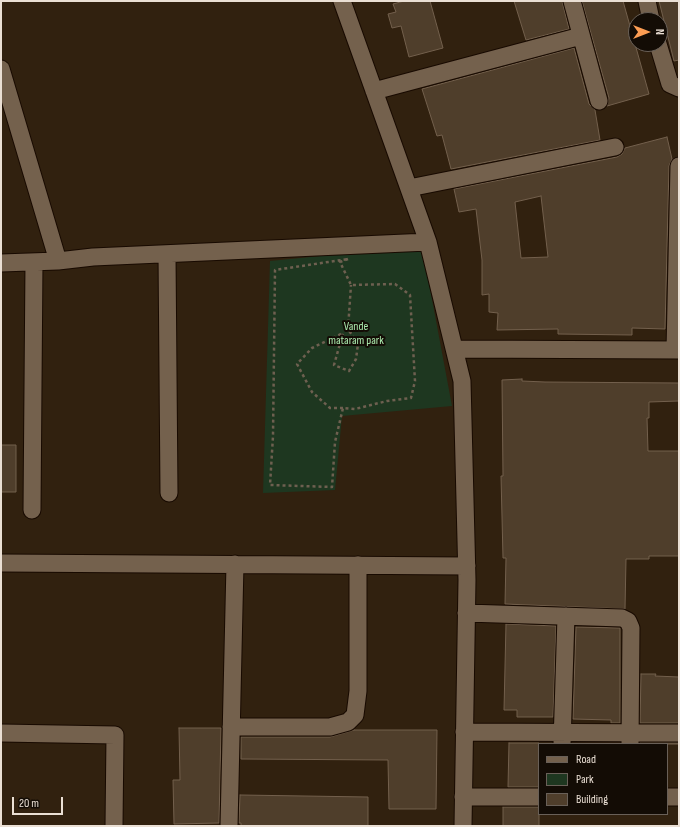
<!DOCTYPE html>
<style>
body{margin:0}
#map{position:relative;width:680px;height:827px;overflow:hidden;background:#31210f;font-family:"Sofia Sans Condensed",sans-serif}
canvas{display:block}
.frame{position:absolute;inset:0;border:2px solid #eadfd4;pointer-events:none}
.legend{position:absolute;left:538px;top:743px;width:130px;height:72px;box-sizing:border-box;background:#130c05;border:1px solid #696058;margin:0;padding:5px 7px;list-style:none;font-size:12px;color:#eadfd4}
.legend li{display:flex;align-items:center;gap:8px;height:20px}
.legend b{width:20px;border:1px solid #696058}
.north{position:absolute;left:628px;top:12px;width:40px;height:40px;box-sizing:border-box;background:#130c05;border:1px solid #696058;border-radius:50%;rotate:90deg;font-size:11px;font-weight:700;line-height:16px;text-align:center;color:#eadfd4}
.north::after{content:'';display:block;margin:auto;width:14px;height:18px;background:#fc9d53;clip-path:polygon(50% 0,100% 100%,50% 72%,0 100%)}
.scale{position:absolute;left:12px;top:797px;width:51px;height:18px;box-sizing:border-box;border:2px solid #eadfd4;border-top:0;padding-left:5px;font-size:12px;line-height:14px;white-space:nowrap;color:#eadfd4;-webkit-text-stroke:3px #130c05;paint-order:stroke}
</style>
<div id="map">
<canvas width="680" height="827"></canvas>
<div class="frame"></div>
<ul class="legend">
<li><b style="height:5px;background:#74614d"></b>Road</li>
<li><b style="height:11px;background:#1e3720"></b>Park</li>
<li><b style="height:11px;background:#4f3e2b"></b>Building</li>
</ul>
<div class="north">N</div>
<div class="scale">20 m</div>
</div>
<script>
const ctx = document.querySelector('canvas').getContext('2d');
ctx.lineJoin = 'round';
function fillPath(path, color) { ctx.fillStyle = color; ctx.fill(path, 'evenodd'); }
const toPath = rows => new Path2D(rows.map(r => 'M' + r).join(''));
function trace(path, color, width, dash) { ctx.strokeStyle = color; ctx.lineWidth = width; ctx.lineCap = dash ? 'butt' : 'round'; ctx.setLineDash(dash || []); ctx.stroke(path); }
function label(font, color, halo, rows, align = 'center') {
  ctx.font = font + ' "Sofia Sans Condensed",sans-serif'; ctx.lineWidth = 4; ctx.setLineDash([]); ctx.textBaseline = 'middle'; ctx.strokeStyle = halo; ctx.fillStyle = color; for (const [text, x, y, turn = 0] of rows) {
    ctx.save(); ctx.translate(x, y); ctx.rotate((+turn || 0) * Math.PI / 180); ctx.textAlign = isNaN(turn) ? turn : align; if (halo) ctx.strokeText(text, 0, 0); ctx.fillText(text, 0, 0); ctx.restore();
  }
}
fillPath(toPath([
 [422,246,452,406,342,416,335,490,263,493,270,261]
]), '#1e3720');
const building = toPath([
 [404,1,430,1,443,48,409,57,401,26,392,28,388,14,396,12,393,4,404,1],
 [514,1,562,1,569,29,526,40,514,1],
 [582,1,623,1,649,94,607,106,609,98,582,1],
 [659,1,679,1,679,60,674,61,659,1],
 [574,48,589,104,595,110,600,140,451,169,442,135,437,136,422,89,574,48],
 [667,137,672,159,669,166,665,329,632,328,632,335,558,334,558,329,497,330,498,313,489,312,489,294,482,295,482,260,476,209,459,212,454,189,617,157,622,154,625,148,667,137],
 [541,196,548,257,521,258,515,202,541,196],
 [522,379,522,381,545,382,679,383,679,401,649,402,649,418,647,418,648,451,679,451,679,556,649,556,649,559,626,559,625,609,505,604,506,558,503,558,501,476,503,476,502,380,522,379],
 [1,445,16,445,16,492,1,492,1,445],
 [506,624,556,626,553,717,517,717,517,710,504,710,506,624],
 [576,627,620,628,620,723,611,723,611,720,573,719,576,627],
 [641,674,656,674,655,676,679,677,679,723,640,723,641,674],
 [179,728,221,728,219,823,174,824,173,780,180,780,179,728],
 [354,730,437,730,436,809,389,809,388,760,241,759,241,737,330,737,354,730],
 [509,743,539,743,539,787,508,787,509,743],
 [640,743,679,743,679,744,640,744,640,743],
 [240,795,368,797,368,826,241,826,241,823,239,823,240,795],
 [503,807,539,807,539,826,503,826,503,807]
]);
fillPath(building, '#4f3e2b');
trace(building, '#73604d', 1);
const minor = toPath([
 [342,1,428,242,462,381,467,580,463,826],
 [572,1,599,101],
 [647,1,651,20],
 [658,44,670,84,679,88],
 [1,69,58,261],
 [374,91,581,36],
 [409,188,615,147],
 [167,254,169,493],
 [1,263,58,261,93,257,428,242],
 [455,349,679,350],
 [675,350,679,166],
 [32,510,34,262],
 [1,563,467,566],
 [466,613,622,618,628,621,631,628,630,744],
 [231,727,330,727,348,722,355,715,358,691,358,565],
 [464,732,679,733],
 [1,733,115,735,114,826],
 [562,744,566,616],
 [463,797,539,797],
 [667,797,679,797],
 [229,826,235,564]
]);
trace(minor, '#180a00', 19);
trace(toPath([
 [348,259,340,262,351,285,395,284,410,295,415,381,411,398,387,401,355,409,343,408,335,442,332,487,270,485,273,436,275,270,348,259],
 [343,408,330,408,312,392,297,364,312,348,343,333,334,365,349,371,356,359,358,344,348,329,351,285]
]), '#6e6050', 2.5, [3, 3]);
trace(minor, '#74614d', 17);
label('12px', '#abeaae', '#130c05', [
 ["Vande",356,327],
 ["mataram park",356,341]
]);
</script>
